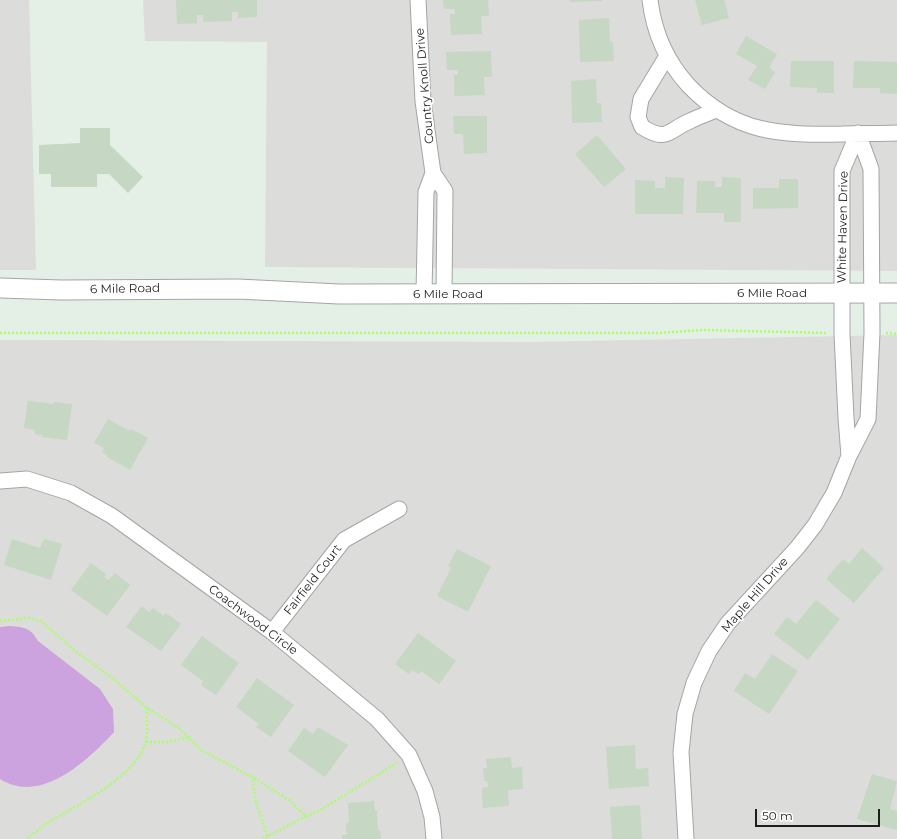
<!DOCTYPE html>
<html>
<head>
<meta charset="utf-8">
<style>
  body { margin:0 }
  #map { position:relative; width:897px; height:839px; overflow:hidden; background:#e4f0e6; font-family:Montserrat,sans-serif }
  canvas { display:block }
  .scale { position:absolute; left:755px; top:809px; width:125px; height:18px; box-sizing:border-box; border:2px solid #1e1e1e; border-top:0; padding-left:5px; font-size:12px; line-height:14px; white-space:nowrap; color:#1e1e1e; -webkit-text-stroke:3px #fff; paint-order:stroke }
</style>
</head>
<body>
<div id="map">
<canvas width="897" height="839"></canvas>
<div class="scale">50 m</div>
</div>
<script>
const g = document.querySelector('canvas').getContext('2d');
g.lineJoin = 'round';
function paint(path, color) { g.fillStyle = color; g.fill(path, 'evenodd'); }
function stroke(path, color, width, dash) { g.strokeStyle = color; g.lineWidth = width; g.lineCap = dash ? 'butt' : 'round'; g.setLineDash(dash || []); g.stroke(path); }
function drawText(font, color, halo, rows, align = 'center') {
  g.font = font + ' Montserrat,sans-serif'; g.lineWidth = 3.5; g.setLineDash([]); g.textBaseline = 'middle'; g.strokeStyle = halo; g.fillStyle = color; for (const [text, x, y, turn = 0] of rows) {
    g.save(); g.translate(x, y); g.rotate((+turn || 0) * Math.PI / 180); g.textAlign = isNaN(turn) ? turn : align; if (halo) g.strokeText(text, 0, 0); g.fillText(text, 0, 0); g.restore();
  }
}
paint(new Path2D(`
  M0,0H29L36,270H0Z
  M143,0H897V271L265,267L267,42L145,41Z
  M897,335V839H0V340L530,342Z`), '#dcdcdb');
paint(new Path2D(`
  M10,626C24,627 31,628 38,641L100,689L113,709L114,732C87,761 41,805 0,779V627Z`), '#cca3df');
paint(new Path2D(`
  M176,0H257V17L238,18V12H232V21L203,22V15H197V23L177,24Z
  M443,0H488L489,16H481L482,34L451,35L450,14H455V9H444Z
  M570,0H602V1L570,2Z
  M695,0H724L729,18L702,25Z
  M609,18L610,42H613L614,61L580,62L579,20Z
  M746,36L777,54L769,68L775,72L765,89L748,80L757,66L736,54Z
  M491,51L492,77H484L485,95L454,96V75H458V70H447L446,52Z
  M791,61H834V93H817V88L790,87Z
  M854,61L897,62V94L880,93V88H853Z
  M596,79L597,103H601L602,122L572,123L571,81Z
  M453,116H487V153L464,154L463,134H454Z
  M80,128H110V145L143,177L128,193L109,174H97V187H51V174H39V145L80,143Z
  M597,135L626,169L604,187L575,154Z
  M665,177L684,178L683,214H635V180L655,181V188H665Z
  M722,177L741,178V222H724V213H696L697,181H715V187H722Z
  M779,179H798V208L753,209V188H779Z
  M28,401L54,404V402L72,404L67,440L41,437L42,435L35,434V430L24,428Z
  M108,419L130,431L131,429L148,438L130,470L107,457L108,456L102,452L104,448L94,443Z
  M12,539L40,548L44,539L62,544L51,580L4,565Z
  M862,548L884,568L854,603L826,579L843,559L849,564Z
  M457,549L491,566L468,612L437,596L451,568L448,566Z
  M91,563L106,574L104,577L109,580L115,573L130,585L107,616L71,590Z
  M816,600L840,619L808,660L774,634L787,617L796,624Z
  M142,606L149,612L153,608L164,616L166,613L181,624L161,651L126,627Z
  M418,633L456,661L439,684L421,671L419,674L412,670L409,674L395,664Z
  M202,636L239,663L216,695L201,685L203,681L181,665Z
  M772,654L798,671L769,714L734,691L745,673L755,679Z
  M257,678L294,705L271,737L256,727L259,724L236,707Z
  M318,727L348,745L325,777L288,751L304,728L313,734Z
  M635,745L636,769L648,768L649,786L609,789L606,747Z
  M511,757L512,768L522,767L523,789L508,790L509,806L483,808L482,788L488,787L487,781H484L483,768H487L486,759Z
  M872,774L897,781L890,809L897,811V830L857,819Z
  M374,801L375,811L377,810L378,831L380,830L381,839H342V835H347L346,823L349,822L348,803Z
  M640,805L642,839H612L610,807Z`), '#c6d7c4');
const minor = new Path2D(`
  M418,0L423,101L433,173
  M650,0C654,33 666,61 689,86C735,134 781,135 842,134C861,133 879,134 897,133
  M667,56L641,99L638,117L642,127C668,143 668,130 690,121C698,117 707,114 716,110
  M424,294L426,192L433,173L445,191L444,294
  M849,456L846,418L842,334V171L858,133
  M0,481L27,479L71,493L112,516L272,632L377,719L409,755L425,791L432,817L434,839
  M272,632L344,540L399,509
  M686,839L681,752L685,714L694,683L709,651L728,623L797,548L815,525L834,493L849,456L868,419L872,333L871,169L858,133`);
const tertiary = new Path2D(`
  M0,288L61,290L238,289L339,294L897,293`);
stroke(minor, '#a5a5a5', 17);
stroke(tertiary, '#a5a5a5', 21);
stroke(new Path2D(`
  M0,333H658L703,330L827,333
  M886,333L897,334
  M0,621L29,618L41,621L74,650L116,681L147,708L179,728L201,750L256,779L289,800L306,816L263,839
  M146,742H166L190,737
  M252,776L256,803L268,837
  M306,816L317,812L397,763
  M27,839C34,833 41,827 49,822C78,805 137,776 146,741C148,732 146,718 147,708`), '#a8ff66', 2.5, [2, 2]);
stroke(minor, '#fff', 15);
stroke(tertiary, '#fff', 19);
drawText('12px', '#1e1e1e', '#fff', [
  ["Country Knoll Drive",425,86,-95],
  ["White Haven Drive",843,227,-89],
  ["6 Mile Road",125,289,-1],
  ["6 Mile Road",772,293],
  ["6 Mile Road",448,294],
  ["Fairfield Court",313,580,-52],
  ["Maple Hill Drive",755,595,-49],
  ["Coachwood Circle",253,620,37]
]);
</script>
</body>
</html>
